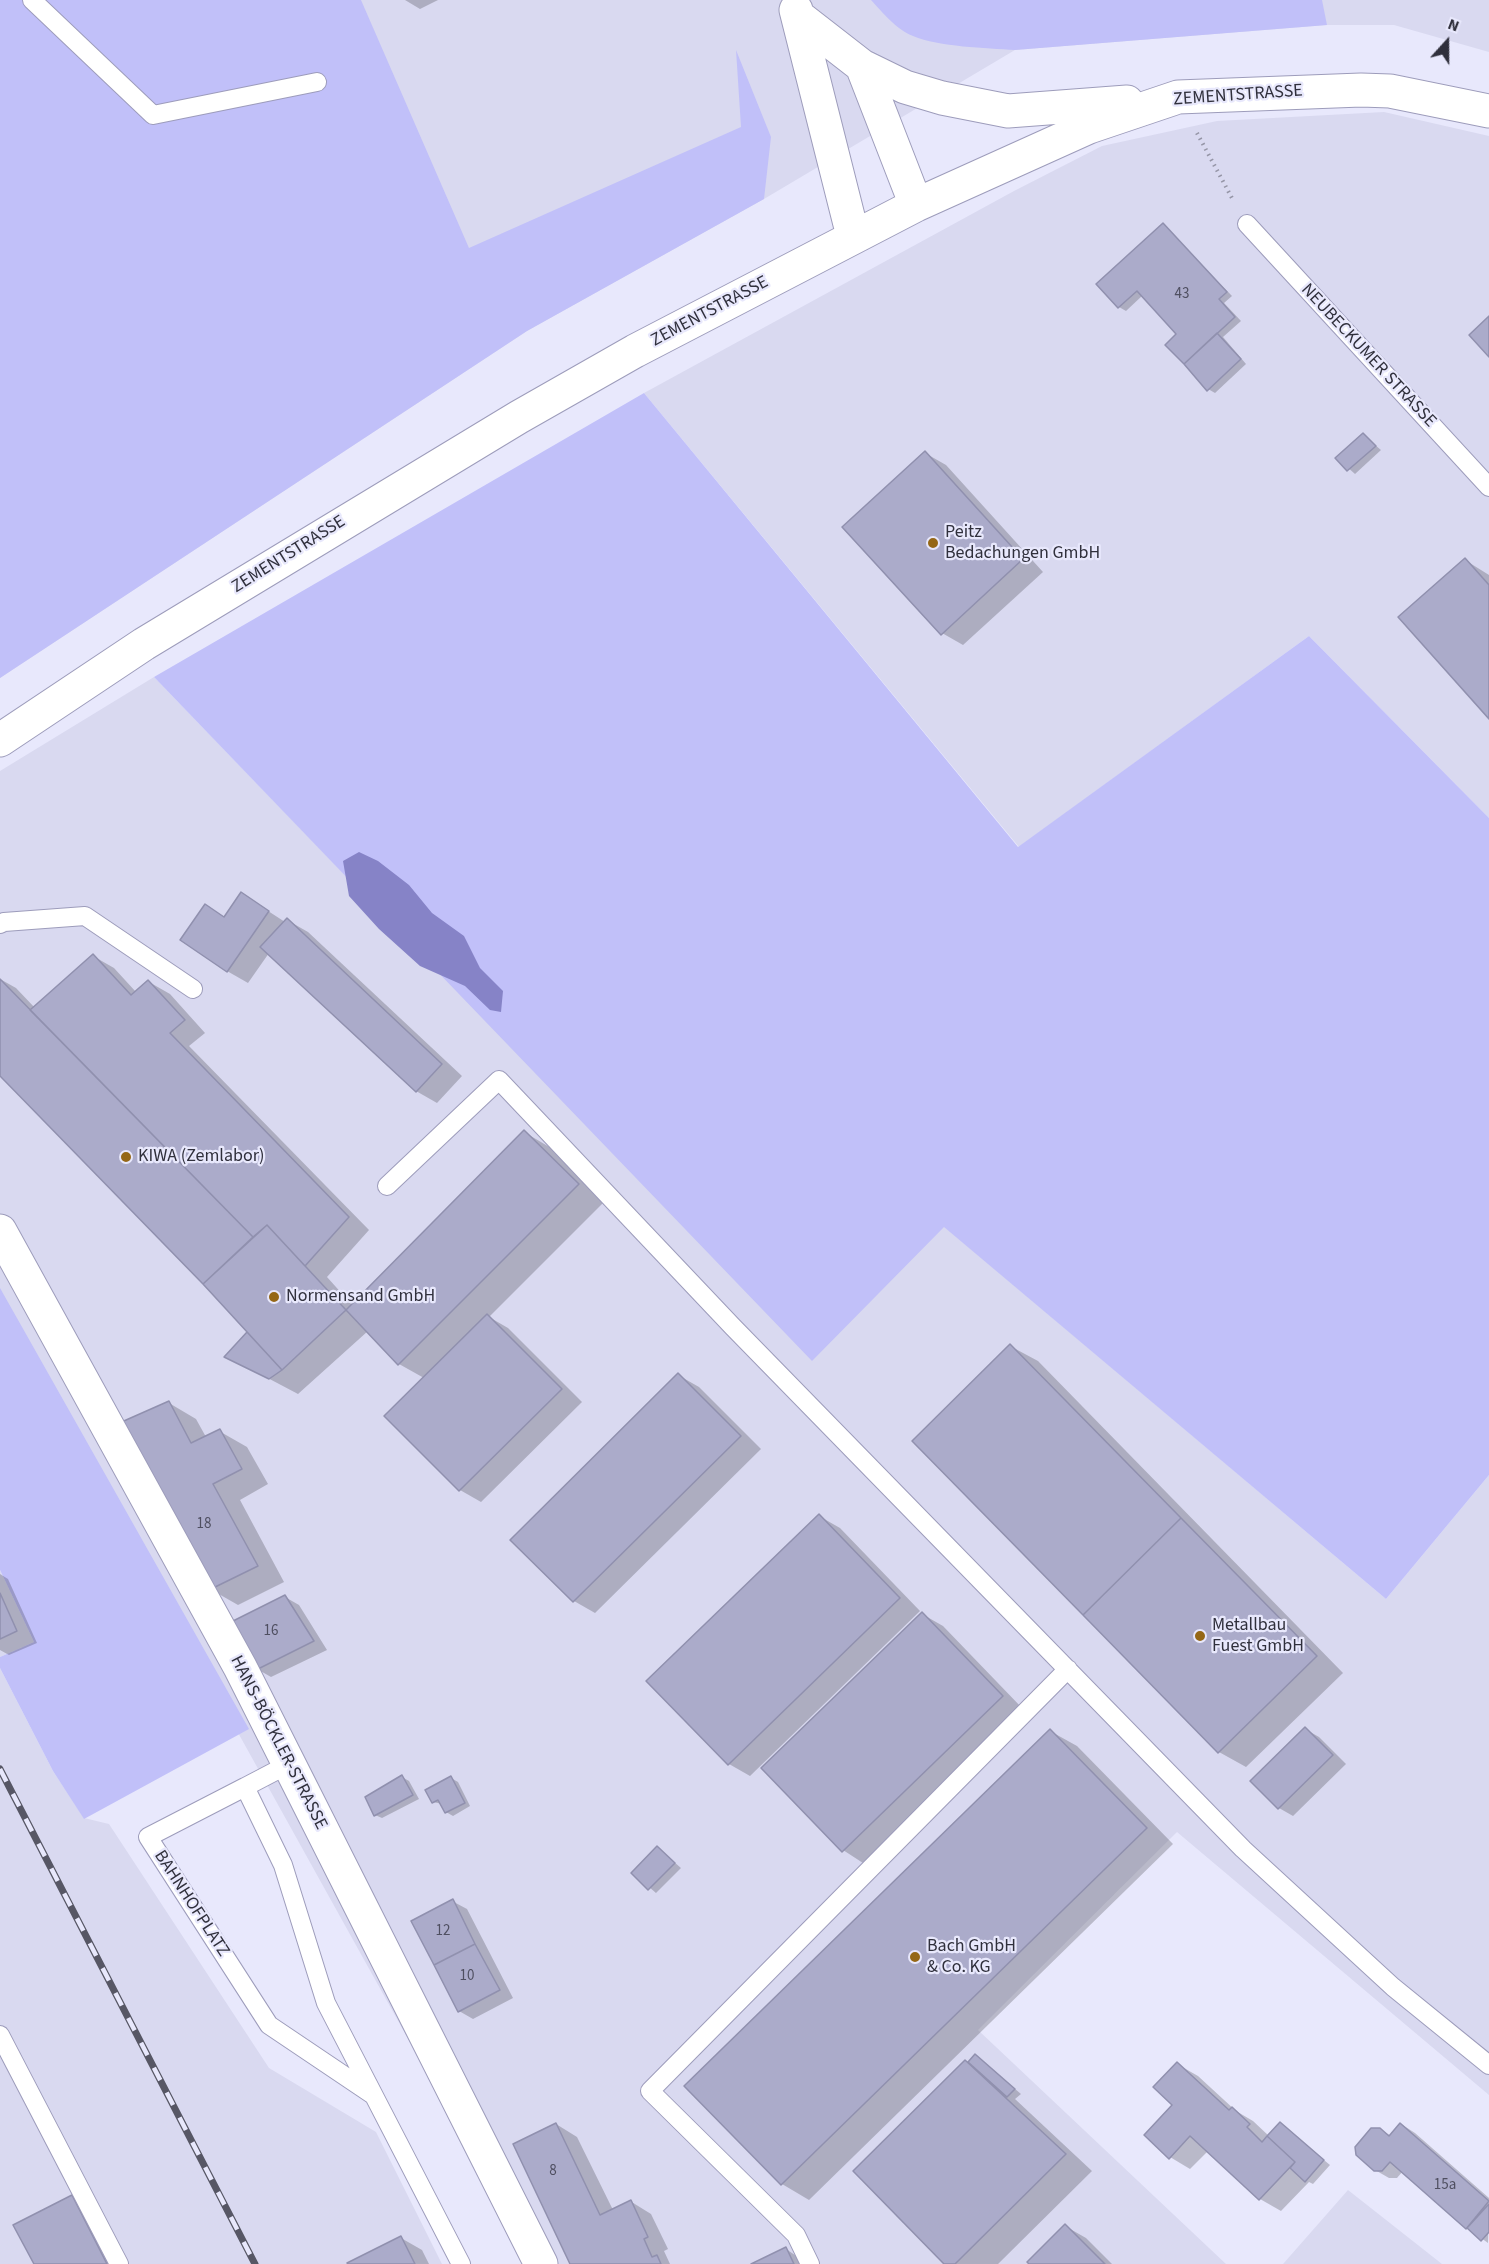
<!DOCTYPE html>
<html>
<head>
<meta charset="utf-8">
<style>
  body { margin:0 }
  #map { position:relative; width:1489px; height:2264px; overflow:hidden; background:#e8e8fc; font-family:"Source Sans 3",sans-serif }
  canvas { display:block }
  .north { position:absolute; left:1417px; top:12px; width:60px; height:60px; -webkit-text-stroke:4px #e8e8fc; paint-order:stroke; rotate:21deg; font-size:16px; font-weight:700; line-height:24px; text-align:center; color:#30303c }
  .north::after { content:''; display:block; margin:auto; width:21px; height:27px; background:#30303c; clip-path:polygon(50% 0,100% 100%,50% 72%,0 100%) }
</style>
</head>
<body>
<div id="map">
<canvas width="1489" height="2264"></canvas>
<div class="north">N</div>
</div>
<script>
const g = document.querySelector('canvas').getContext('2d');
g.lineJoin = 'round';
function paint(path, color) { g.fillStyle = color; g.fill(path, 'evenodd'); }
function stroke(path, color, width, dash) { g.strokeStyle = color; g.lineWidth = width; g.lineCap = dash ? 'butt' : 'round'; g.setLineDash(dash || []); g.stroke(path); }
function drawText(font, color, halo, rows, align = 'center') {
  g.font = font + ' "Source Sans 3",sans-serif'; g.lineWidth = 4.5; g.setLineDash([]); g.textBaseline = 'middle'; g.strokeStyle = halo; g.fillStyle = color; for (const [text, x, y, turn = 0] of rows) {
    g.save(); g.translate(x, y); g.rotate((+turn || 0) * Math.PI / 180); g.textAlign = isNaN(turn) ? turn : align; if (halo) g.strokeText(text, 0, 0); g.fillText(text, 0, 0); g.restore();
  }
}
paint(new Path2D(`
  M0,0H1489V52L1394,25H1327L1015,50L764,199L527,331L0,678Z
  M1384,112L1489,136V818L1309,636L1019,847L644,393L1014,191L1102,146L1217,121Z
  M154,677L408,940L944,1226L1386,1599L1489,1475V2095L1177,1832L978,2030L1226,2264H533L0,1304V771Z
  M0,1570L34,1642L0,1657Z
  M0,1668L53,1771L84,1818L109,1824L269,2068L376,2132L442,2264H0Z
  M1348,2190L1442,2264H1283Z`), '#d9d9f0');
paint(new Path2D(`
  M0,0H361L469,248L741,127L736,50L771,137L764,199L527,331L0,678Z
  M871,0H1322L1327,25L1015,50C986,48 939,47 913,36C897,30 882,12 871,0Z
  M644,393L1018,847L1309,636L1489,818V1475L1386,1599L944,1227L812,1361L154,677Z
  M0,1288L249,1729L84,1819L53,1771L0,1668V1657L34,1642L0,1570Z`), '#c1c0f9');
paint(new Path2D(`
  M359,852L378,861L409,885L432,913L464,936L480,968L503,991L501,1012L490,1010L465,986L420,966L379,929L349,896L343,861Z`), '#8683c7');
paint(new Path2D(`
  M405,0H438L420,9Z
  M1163,225L1232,296L1224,303L1241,321L1223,337L1246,364L1215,393L1208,389L1178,334L1143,295L1126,311L1119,307Z
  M1363,435L1381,450L1355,474L1337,458Z
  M925,453L946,465L1043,572L963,645L942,633Z
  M1465,560L1489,575V717Z
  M242,894L285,922L287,920L308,932L462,1076L437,1103L416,1091L269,953L248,983L227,971L206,906L225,918Z
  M93,956L114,968L136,992L149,982L170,994L205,1033L189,1046L369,1230L327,1277L353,1306L524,1132L551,1148L605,1201L489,1317L508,1328L582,1402L481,1502L460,1490L386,1416L424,1378L399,1364L368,1331L298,1394L226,1356L249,1332L0,1074V979L16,988L35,1008Z
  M1010,1346L1038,1361L1343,1673L1246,1767L1219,1752Z
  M678,1375L699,1387L761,1449L595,1613L574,1601L513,1540Z
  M169,1403L196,1419L206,1437L219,1431L247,1447L268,1484L240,1500L284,1582L238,1605L210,1589Z
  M819,1516L840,1528L920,1611L750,1776L729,1764Z
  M0,1574L8,1579L37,1643L9,1655L0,1650Z
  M285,1597L299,1605L327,1650L271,1677L257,1669Z
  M922,1614L943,1626L1023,1709L863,1863L843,1850Z
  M1305,1729L1319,1737L1346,1764L1293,1816L1279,1808Z
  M1050,1731L1077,1746L1173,1844L809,2200L782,2184Z
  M402,1777L409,1781L419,1799L382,1818L375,1815Z
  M451,1778L458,1782L470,1806L453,1816L446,1812L442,1804L433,1802Z
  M658,1848L681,1868L656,1893L633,1873Z
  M452,1901L467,1909L513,1998L473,2019L459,2011Z
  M976,2056L1021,2094L1015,2099L1092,2171L998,2264H946L966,2062L976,2068Z
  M1177,2064L1198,2076L1236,2111L1253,2121L1269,2136L1280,2124L1330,2165L1313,2184L1309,2182L1281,2211L1260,2199L1208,2151L1190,2169L1170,2157Z
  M556,2124L577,2137L613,2210L630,2201L651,2214L668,2249L664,2251L670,2264H572Z
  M1401,2124L1415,2133L1489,2198L1488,2243L1467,2228L1403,2171L1397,2178H1389L1375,2170L1380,2129L1391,2136Z
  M72,2197L93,2209L121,2264H35Z
  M1065,2226L1086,2238L1112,2264H1031Z
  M401,2238L422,2250L429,2264H349Z
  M786,2249L808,2264H754Z`), '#0003');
const building = new Path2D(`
  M1163,223L1227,292L1219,299L1235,317L1184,364L1165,345L1176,334L1137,291L1118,308L1096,284Z
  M1489,316V357L1469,335Z
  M1217,333L1241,359L1207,391L1184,364Z
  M1363,433L1376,446L1347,471L1335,458Z
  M925,451L1023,559L941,635L842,527Z
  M1465,558L1489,585V719L1398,617Z
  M241,892L269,911L227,972L180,940L205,904L224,917Z
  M287,918L442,1064L416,1092L260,947Z
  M93,954L131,995L148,980L185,1020L170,1033L349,1217L305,1266L267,1225L253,1237L30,1010Z
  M0,979L253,1237L203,1284L0,1076Z
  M524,1130L579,1184L398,1365L346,1310Z
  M267,1225L346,1310L282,1370L203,1284Z
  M487,1314L562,1389L459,1491L384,1416Z
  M247,1332L282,1370L269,1379L224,1357Z
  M1010,1344L1181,1518L1083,1615L912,1441Z
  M678,1373L741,1436L573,1602L510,1540Z
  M169,1401L191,1443L220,1429L242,1469L213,1484L258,1566L209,1590L117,1424Z
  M819,1514L900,1598L728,1765L646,1681Z
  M1181,1518L1317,1656L1218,1753L1083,1615Z
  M0,1593L17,1631L0,1639Z
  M285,1595L314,1641L256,1670L229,1623Z
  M922,1612L1003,1696L842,1852L761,1768Z
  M1305,1727L1333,1755L1278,1809L1250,1781Z
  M1050,1729L1147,1828L781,2185L684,2086Z
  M402,1775L413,1795L374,1816L365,1797Z
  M451,1776L465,1803L445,1813L438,1800L432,1803L425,1790Z
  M657,1846L675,1863L648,1890L631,1873Z
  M453,1899L475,1944L434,1965L411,1921Z
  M475,1944L500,1990L458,2012L434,1965Z
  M975,2054L1015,2089L1007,2097L968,2062Z
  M965,2060L1066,2154L955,2264H944L853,2171Z
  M1177,2062L1229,2110L1232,2107L1250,2124L1247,2127L1262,2142L1267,2136L1295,2162L1259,2200L1190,2136L1169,2159L1144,2135L1172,2105L1153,2087Z
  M1280,2122L1324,2160L1305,2182L1290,2168L1295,2162L1267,2136Z
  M556,2123L600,2215L631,2200L648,2237L644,2239L652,2257L657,2255L661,2264H570L513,2144Z
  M1400,2123L1489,2201L1466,2229L1390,2162L1382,2171H1374L1356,2155L1355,2147L1371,2128H1380L1389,2136Z
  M72,2195L107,2264H34L13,2225Z
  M1489,2204V2232L1481,2241L1467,2228Z
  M1065,2224L1105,2264H1029L1027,2262Z
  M401,2236L415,2264H348L347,2263Z
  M786,2247L794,2264H751Z`);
paint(building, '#ababca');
stroke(building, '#9090ae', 1.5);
const lane = new Path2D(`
  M32,0L153,115L317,82
  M1247,224L1489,487
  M0,924L4,922L85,916L193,989
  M387,1186L499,1080L733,1327L1243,1849L1393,1987L1489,2065
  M245,1787L289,1764
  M0,2035L119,2264
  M373,2095L269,2025L148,1837L245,1787L283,1865L326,2003L461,2264
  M810,2264L796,2235L650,2091L1068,1669`);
const street = new Path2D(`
  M0,1231L240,1667L541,2264`);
const secondary = new Path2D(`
  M796,10L853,236
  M799,17L862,66L905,87L942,98L1008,111L1127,102
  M862,66L916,205
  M0,740L144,644L519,417L635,351L916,205L1089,127L1178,97L1361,90L1390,91L1489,111`);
stroke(lane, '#9d9cbb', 20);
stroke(street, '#9d9cbb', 35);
stroke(secondary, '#9d9cbb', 35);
stroke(new Path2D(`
  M1197,133L1233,200`), '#9595a6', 4, [1.5, 4.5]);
stroke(lane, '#fff', 18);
stroke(street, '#fff', 33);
stroke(secondary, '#fff', 33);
const rail = new Path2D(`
  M0,1769L255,2264`);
stroke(rail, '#575765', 7);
stroke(rail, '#e8e8fc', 4.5, [14]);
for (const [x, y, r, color] of [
  [933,543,6,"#956716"],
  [126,1157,6,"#956716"],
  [274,1297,6,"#956716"],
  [1200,1636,6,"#956716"],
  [915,1957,6,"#956716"]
]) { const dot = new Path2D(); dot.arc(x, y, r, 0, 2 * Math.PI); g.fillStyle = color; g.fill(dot); stroke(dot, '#e8e8fc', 2); }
drawText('15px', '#4f4f60', null, [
  ["43",1182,295],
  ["18",204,1525],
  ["16",271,1632],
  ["12",443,1932],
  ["10",467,1977],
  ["8",553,2172],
  ["15a",1445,2186]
]);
drawText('18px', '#30303c', '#e8e8fc', [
  ["ZEMENTSTRASSE",1238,96,-4],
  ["ZEMENTSTRASSE",710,312,-28],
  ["NEUBECKUMER STRASSE",1368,356,47],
  ["ZEMENTSTRASSE",289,555,-32],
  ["HANS-BÖCKLER-STRASSE",278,1743,63],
  ["BAHNHOFPLATZ",191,1904,57]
]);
drawText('18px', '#30303c', '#e8e8fc', [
  ["Peitz",945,533],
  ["Bedachungen GmbH",945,554],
  ["KIWA (Zemlabor)",138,1157],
  ["Normensand GmbH",286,1297],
  ["Metallbau",1212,1626],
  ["Fuest GmbH",1212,1647],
  ["Bach GmbH",927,1947],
  ["& Co. KG",927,1968]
], 'left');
</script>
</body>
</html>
